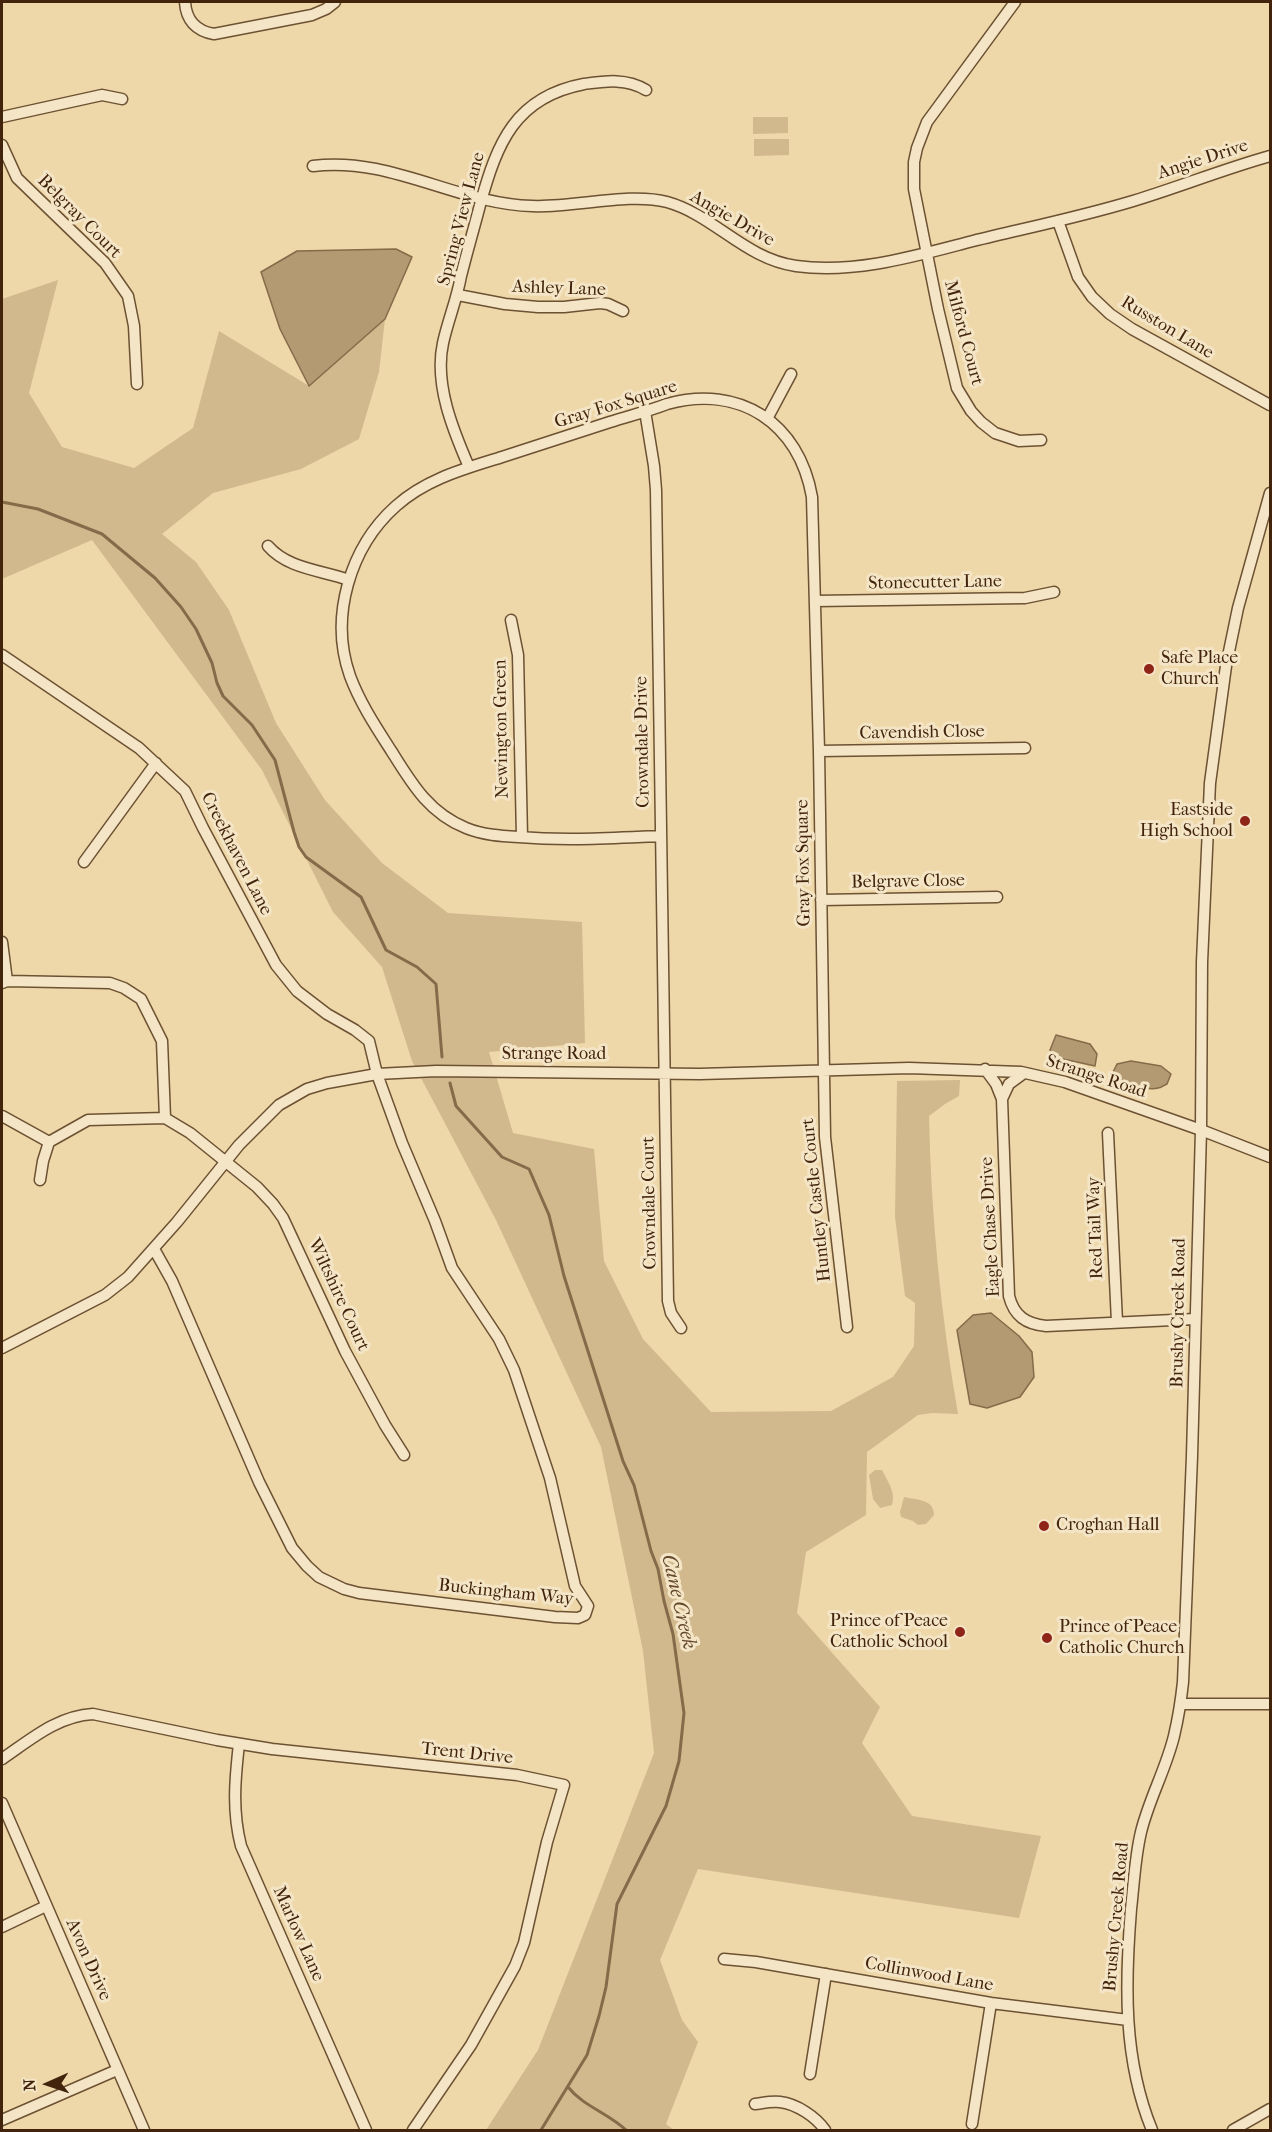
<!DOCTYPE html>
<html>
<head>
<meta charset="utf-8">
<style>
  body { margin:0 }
  #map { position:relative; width:1272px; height:2132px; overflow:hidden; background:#eed7a8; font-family:"IM FELL French Canon",serif }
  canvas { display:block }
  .frame { position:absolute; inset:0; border:3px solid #41240b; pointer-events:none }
  .north { position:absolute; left:18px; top:2054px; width:60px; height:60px; -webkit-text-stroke:4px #f4e5c6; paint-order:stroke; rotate:267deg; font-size:16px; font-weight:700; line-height:24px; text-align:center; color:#41240b }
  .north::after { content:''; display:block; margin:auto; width:21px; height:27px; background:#41240b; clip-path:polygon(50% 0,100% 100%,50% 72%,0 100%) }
</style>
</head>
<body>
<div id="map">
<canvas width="1272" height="2132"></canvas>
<div class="frame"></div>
<div class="north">N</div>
</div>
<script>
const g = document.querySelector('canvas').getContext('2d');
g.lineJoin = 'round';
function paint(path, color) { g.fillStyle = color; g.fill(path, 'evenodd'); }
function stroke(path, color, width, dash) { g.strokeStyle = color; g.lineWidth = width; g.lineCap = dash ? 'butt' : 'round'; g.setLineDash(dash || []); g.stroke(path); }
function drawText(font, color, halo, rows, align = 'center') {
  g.font = font + ' "IM FELL French Canon",serif'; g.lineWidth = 6; g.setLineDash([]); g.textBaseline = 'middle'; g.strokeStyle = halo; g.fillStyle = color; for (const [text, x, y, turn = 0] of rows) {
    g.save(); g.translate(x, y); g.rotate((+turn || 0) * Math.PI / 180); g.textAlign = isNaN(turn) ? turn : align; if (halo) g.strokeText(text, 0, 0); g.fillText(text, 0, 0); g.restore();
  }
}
paint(new Path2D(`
  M753,117H788V133L753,134Z
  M754,139H789V155L754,156Z
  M58,280L29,393L62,447L134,468L193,428L219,331L309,386L385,319L379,372L359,439L301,469L213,493L162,534L196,562L229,610L276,723L325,800L382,863L448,913L582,922L585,1043L489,1052L513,1133L594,1149L604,1261L643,1339L711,1412L831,1411L893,1377L914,1346L915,1303L905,1296L895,1217L897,1081L960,1080L959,1096L945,1104L929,1116C931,1217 941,1315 958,1414L932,1413L918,1415L867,1452L866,1515L806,1552L797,1613L880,1707L862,1743L912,1816L1041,1836L1019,1918L698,1869L660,1960L682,2020L698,2042L666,2124L674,2130H486L538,2050L654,1753L643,1651L601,1447L496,1220L412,1061L382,967L333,912L262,770L92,540L2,579V299Z
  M875,1470H882C888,1482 896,1492 892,1505L880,1508L873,1499L869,1475Z
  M904,1497C917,1500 934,1499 934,1515L926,1524L918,1525L913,1521L901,1517L900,1512Z`), '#d1b98d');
const water = new Path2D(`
  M396,249L412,257L385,319L309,386L280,329L261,272L297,251Z
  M1056,1035L1090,1044L1097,1054L1095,1066L1054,1057L1050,1050Z
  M1131,1061L1161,1066L1171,1074L1167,1084C1164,1085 1161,1088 1158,1088C1148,1091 1118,1082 1113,1072L1117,1064Z
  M991,1313L1019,1336L1032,1352L1034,1377L1020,1397L987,1408L970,1404L957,1330L973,1315Z`);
paint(water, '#b39a73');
stroke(water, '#856b49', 1.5);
stroke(new Path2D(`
  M2,502L38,509L102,534L155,578L181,607L196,629L212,663L217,683L223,696L252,725L275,760L294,832L299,847L306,857L361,897L386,950L417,967L436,984L442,1057
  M450,1083L456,1106L502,1157L529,1169L549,1215L564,1276L623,1461L634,1485L651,1551L658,1569L664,1601L673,1634L684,1713L679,1761L666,1806L617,1904L606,1987L599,2016L587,2055L541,2130
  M568,2087C583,2106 608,2113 626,2130`), '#856b49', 3);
const minor = new Path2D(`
  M185,2C186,20 196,31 214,34L312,15L326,9L335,2
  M1015,2L927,122L917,148L914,162V189L938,309L957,388L971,411L981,422L995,433L1019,441L1041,440
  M2,117L102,95L122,99
  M2,145L17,178L105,263L128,296L134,326L137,384
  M313,166C390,156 457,204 532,206C573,208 629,192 667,202C714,215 745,259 796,266C856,274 915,256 973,241C1026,228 1080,217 1133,201C1179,187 1224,169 1270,156
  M1058,221L1078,277L1092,297L1110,314L1132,329L1270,405
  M458,295L505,304L538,307H564L600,303L608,304L623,311
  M645,411L654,466L656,490L668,1301L671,1313L681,1328
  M767,419L791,374
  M469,467C453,430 434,384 443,343C448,320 457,299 461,276C467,252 474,228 480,205C497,143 515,97 584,84C606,81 627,78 646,90
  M268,546C288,569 321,570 349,580
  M815,601L1025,598L1054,592
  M511,620L518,655L522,837
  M2,655L139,748L185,791L203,828L276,965L297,991L327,1014L355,1030L369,1041L377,1074L402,1143L435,1221L452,1268L499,1339L514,1370L550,1478L575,1586L588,1606L585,1615L578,1618L555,1617L359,1593L344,1589L319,1577L307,1566L292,1548L259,1482L172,1281L154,1249
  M819,751L1025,748
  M660,836C613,838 566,841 519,837C501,836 483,835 466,828C429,813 412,784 392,752C376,727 360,703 350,676C329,617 350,547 396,506C426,479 464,469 502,457C538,445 574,434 610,422C629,416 649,411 667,404C740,384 799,423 812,497L819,751L825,1137L847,1327
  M84,862L156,763
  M821,900L997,897
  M2,942L7,981
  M2,983L7,981L110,983L124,988L141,999L162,1041L165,1118
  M985,1069L996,1084L1002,1099L1009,1296C1014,1316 1026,1324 1046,1326L1195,1319
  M1002,1099L1009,1084L1024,1073
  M2,1116L49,1142
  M1108,1133L1117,1322
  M40,1180L43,1161L49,1142L88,1120L165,1118L190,1133L257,1187L273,1204L283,1218L345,1351L385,1425L404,1455
  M2,1348L105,1295L128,1277L177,1222L239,1145L279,1105L307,1089L327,1083L377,1074L436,1071L700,1074L909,1068L1021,1072L1065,1082L1201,1130L1270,1157
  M1181,1704H1270
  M239,1744C235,1779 232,1811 241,1846L366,2130
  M2,1759C30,1740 57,1716 93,1714L217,1740L272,1749L517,1775L564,1785L547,1842L524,1943L515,1966L471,2045L413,2130
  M2,1803L144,2130
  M2,1927L46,1906
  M724,1959L756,1962L991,2003L1128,2020
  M810,2074L826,1974
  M755,2104C763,2103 772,2101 780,2102C797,2104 816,2117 825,2130
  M2,2120L117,2070
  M972,2124L991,2003
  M1152,2130C1123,2059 1125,1984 1131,1909C1134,1883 1135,1857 1141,1832C1149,1799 1166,1769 1174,1736C1178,1719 1181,1701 1183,1682L1192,1456L1201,1130L1202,962L1210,783L1226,666L1238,608L1270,493
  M1233,2130L1270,2109`);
stroke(minor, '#6c5132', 13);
stroke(minor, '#f4e5c6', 10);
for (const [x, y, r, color] of [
  [1149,669,6,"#8f2418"],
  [1245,821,6,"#8f2418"],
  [1044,1526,6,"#8f2418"],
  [960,1632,6,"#8f2418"],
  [1047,1638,6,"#8f2418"]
]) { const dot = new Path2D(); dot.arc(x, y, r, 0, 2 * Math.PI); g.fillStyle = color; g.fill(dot); stroke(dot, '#f4e5c6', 2); }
drawText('18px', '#41240b', '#f4e5c6', [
  ["Angie Drive",1203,160,-18],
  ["Belgray Court",79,217,45],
  ["Spring View Lane",462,219,-75],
  ["Angie Drive",732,219,30],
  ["Ashley Lane",559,289,2],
  ["Russton Lane",1167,328,31],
  ["Milford Court",963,333,75],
  ["Gray Fox Square",616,405,-17],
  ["Stonecutter Lane",935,583,-1],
  ["Newington Green",502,729,-91],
  ["Cavendish Close",922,733,-1],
  ["Crowndale Drive",643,742,-91],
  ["Creekhaven Lane",236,854,63],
  ["Gray Fox Square",804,863,-91],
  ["Belgrave Close",908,882,-1],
  ["Strange Road",554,1055],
  ["Strange Road",1096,1077,18],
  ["Huntley Castle Court",817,1200,-96],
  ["Crowndale Court",650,1203,-91],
  ["Eagle Chase Drive",991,1227,-93],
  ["Red Tail Way",1096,1228,-92],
  ["Wiltshire Court",338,1295,65],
  ["Brushy Creek Road",1179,1313,-89],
  ["Buckingham Way",506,1593,6],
  ["Trent Drive",467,1754,6],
  ["Brushy Creek Road",1117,1917,-85],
  ["Marlow Lane",298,1934,66],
  ["Avon Drive",88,1960,66],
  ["Collinwood Lane",929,1975,10]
]);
drawText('18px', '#41240b', '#f4e5c6', [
  ["Safe Place",1161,659],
  ["Church",1161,680],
  ["Eastside",1233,811,"right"],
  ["High School",1233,832,"right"],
  ["Croghan Hall",1056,1526],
  ["Prince of Peace",948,1622,"right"],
  ["Catholic School",948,1643,"right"],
  ["Prince of Peace",1059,1628],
  ["Catholic Church",1059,1649]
], 'left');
drawText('italic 20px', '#63472a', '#f4e5c6', [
  ["Cane Creek",678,1602,77]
]);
</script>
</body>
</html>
